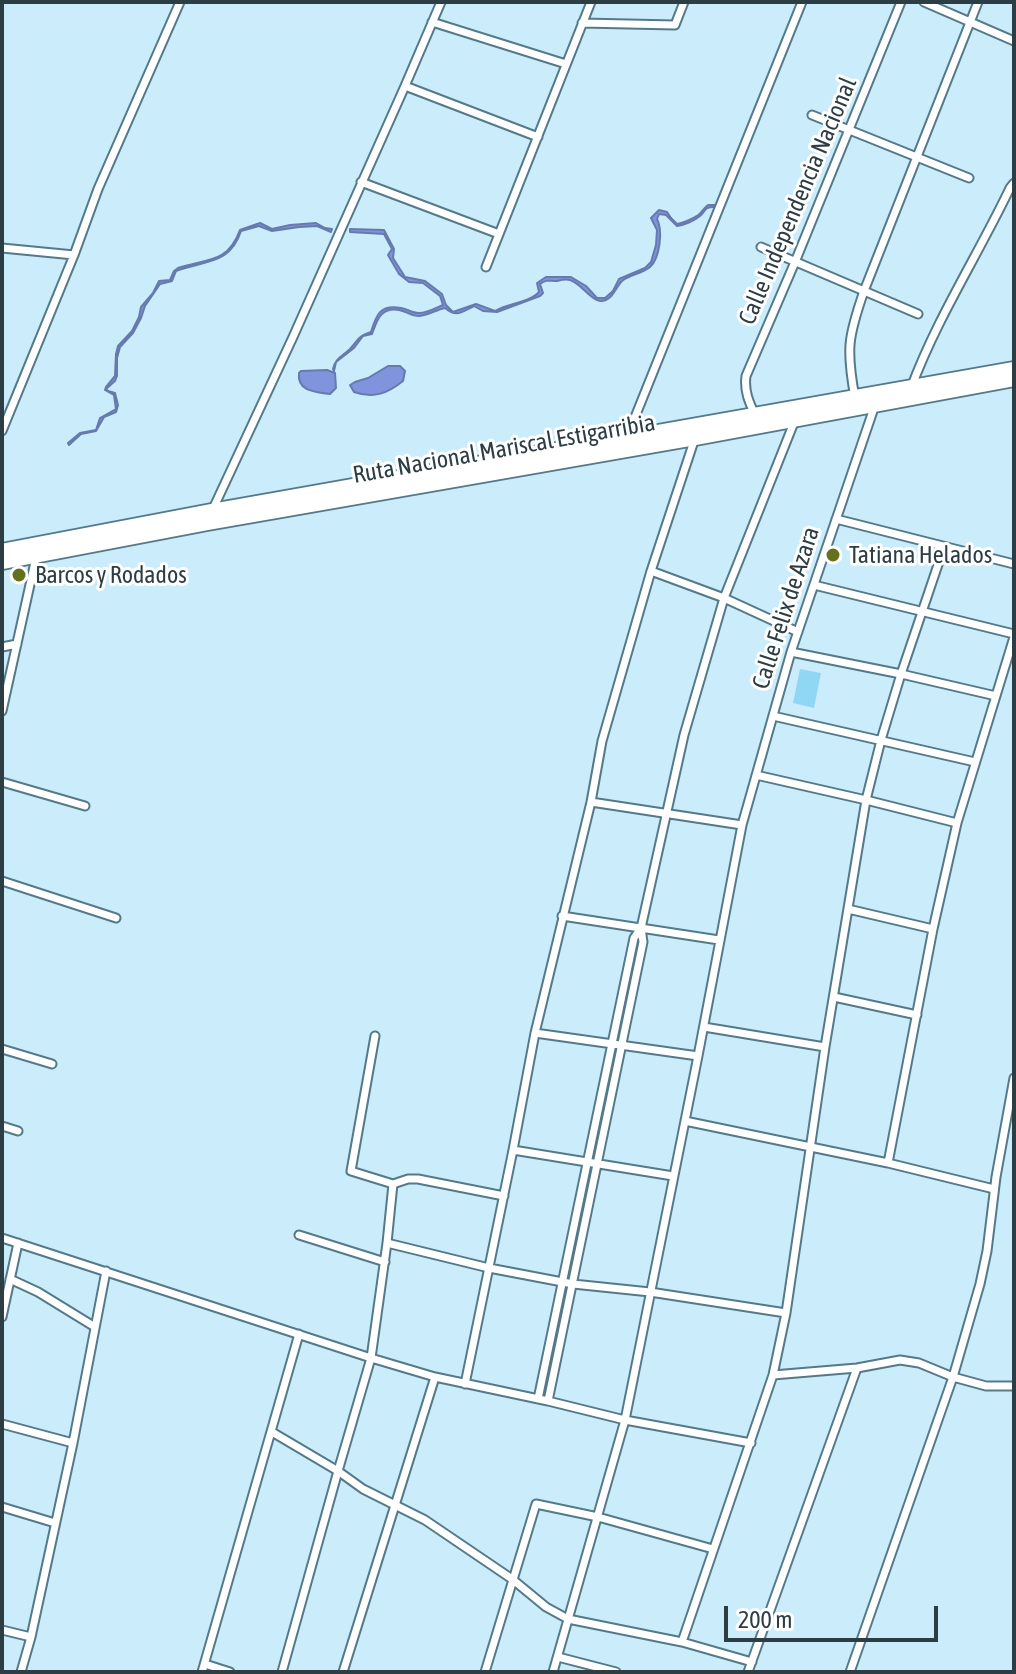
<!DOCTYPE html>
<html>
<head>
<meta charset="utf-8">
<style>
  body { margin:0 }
  #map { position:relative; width:1016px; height:1674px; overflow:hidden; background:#cbecfa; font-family:"Asap Condensed",sans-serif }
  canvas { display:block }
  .frame { position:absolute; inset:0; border:4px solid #2c3d44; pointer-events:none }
  .scale { position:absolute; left:724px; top:1606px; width:214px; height:36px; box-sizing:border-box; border:4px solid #2c3d44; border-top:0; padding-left:10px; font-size:24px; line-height:28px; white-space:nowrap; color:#2c3d44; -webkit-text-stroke:6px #fff; paint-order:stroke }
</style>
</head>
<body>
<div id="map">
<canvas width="1016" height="1674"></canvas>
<div class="frame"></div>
<div class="scale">200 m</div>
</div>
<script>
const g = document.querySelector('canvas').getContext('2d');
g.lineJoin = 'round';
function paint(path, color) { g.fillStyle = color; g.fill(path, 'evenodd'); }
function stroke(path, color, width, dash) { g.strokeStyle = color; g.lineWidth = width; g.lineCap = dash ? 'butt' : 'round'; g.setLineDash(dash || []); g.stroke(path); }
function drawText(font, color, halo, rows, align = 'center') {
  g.font = font + ' "Asap Condensed",sans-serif'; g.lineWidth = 6; g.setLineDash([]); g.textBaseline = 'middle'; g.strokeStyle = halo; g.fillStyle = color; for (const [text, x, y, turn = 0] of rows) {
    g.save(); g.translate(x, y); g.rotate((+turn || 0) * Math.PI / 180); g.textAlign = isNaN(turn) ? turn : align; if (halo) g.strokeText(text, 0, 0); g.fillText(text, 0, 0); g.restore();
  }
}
paint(new Path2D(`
  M800,669L821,673L814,708L793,703Z`), '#90d7f6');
const water = new Path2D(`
  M708,205H715L714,207C704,207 706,211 700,216C694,221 684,225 677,226L666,215L659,214L657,219C663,230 660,258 650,267C642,274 630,274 622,281C615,288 612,302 600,301C590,300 581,283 570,280C566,279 561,280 557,281C549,281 547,279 540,284L543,293L540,296L497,312L483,311L474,306C461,312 457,318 445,308C436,310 428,315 419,316C411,316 406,311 399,310C380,307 377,321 372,334L363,336L354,348L336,362L334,371L333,369C336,357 342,357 350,349C359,339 357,337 371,332C376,316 379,304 401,308C407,309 412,313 419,313C427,313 436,308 443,305L440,296L423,283L409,282L399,274L388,255L392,249L384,234L350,232V229L384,230L394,249L393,258L405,277L425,281L442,294L446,305L453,312L476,304L495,311C508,303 529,303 539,292L537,283L546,277H571L586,286L597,298H605L613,291L619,279L645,268L651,262L656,245L657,230L651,218L659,210L667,212L671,218L677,224C684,223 691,219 697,216C702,213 703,208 708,205Z
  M260,223L272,229L290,225L316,223L325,228L332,229L331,232L317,226L299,227L272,231L259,226L241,231C230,265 205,260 176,271L172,281L160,284L145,306L141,318L133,333L120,347L117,358V376L115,381L106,389L108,391L115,393L118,405L116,412L104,417L96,431L81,434L69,445L68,443L80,433L96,430L100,418L116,409L114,395L105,390L106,387L115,376L116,354L118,346L132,331L139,317L141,307L153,293L159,281L170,280L174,271L178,268C208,258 227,264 240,230Z
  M388,366H400L405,371L403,381C388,393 374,399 354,392L350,385L355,382L368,378Z
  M327,370L335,373L336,388L330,394C316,392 297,392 299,373L301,371Z`);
paint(water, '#7f94dc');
stroke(water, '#667aae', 2);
const street = new Path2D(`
  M924,2L1014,41
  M432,22L566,64
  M582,23L675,25L684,2
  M405,86L538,137
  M812,115L969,178
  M361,182L499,234
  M761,247L918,314
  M2,248L74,255
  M486,267L591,2
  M911,388C937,318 978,255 1010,188L1014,183
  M855,398C846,349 848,337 864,291L978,2
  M755,415C749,402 744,391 746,376L795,262L901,2
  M2,431L74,255L98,189L180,2
  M627,437L802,2
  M212,511L293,337L405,86L441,2
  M836,519L1014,564
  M651,571L724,598L798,632
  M814,585L1014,634
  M2,647L17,644
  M791,652L901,674L996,696
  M2,711L37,553
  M773,716L975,762
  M756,775L866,800L957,823
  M2,782L85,806
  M591,802L742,825
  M2,881L116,918
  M848,909L933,929
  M562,916L719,940
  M641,928L684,735L724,598L795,420
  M834,997L917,1015
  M704,1027L825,1047
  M535,1033L698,1056
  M375,1036L351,1171L393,1184L408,1179H418L504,1196
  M2,1049L52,1064
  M685,1121L888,1163L994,1189
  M2,1126L18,1131
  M513,1150L673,1176
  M888,1163L933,929L957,823L1014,637
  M299,1235L385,1262
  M2,1238L371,1358L435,1377L548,1401L625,1420L751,1443
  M387,1243L489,1268L573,1284L650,1292L786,1313
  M10,1279L38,1292L95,1327
  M2,1317L18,1243
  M773,1375L857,1368L900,1360L919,1363L953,1377L986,1386H1014
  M465,1384L513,1150L535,1033L591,802L602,741L651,571L695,438
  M538,1399L634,938L641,928L643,942L548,1401
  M2,1424L73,1443
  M272,1432L338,1471L363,1489L425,1520L512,1579L546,1607L568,1619L682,1642L752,1662
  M2,1507L55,1523
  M2,1630L31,1637
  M682,1642L773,1375L786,1313L825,1047L866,800L881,740L901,674L944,547
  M558,1657L616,1672
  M205,1664L230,1672
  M21,1672L31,1637L73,1443L106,1271
  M202,1672L299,1334
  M282,1672L338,1471L371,1358L387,1243L393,1184
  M343,1672L435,1377
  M485,1672L536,1504L598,1517L713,1549
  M553,1672L625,1420L698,1056L742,825L791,652L875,405
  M748,1672L857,1368
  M850,1672L953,1377L980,1284L987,1251L996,1177L1014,1078`);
const highway = new Path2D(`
  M2,551L212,511L1014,369
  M2,562L207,523L695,438L1014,379`);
stroke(street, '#547a8a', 11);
stroke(highway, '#547a8a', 18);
stroke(street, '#fff', 7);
stroke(highway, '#fff', 14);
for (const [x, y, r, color] of [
  [833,555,8,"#64701b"],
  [19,575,8,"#64701b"]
]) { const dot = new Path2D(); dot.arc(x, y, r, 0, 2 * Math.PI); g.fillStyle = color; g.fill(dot); stroke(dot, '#fff', 3); }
drawText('24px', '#2c3d44', '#fff', [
  ["Calle Independencia Nacional",798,201,-67],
  ["Ruta Nacional Mariscal Estigarribia",504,449,-10],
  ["Calle Felix de Azara",786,608,-72]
]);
drawText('24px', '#2c3d44', '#fff', [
  ["Tatiana Helados",849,555],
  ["Barcos y Rodados",35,575]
], 'left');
</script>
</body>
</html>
